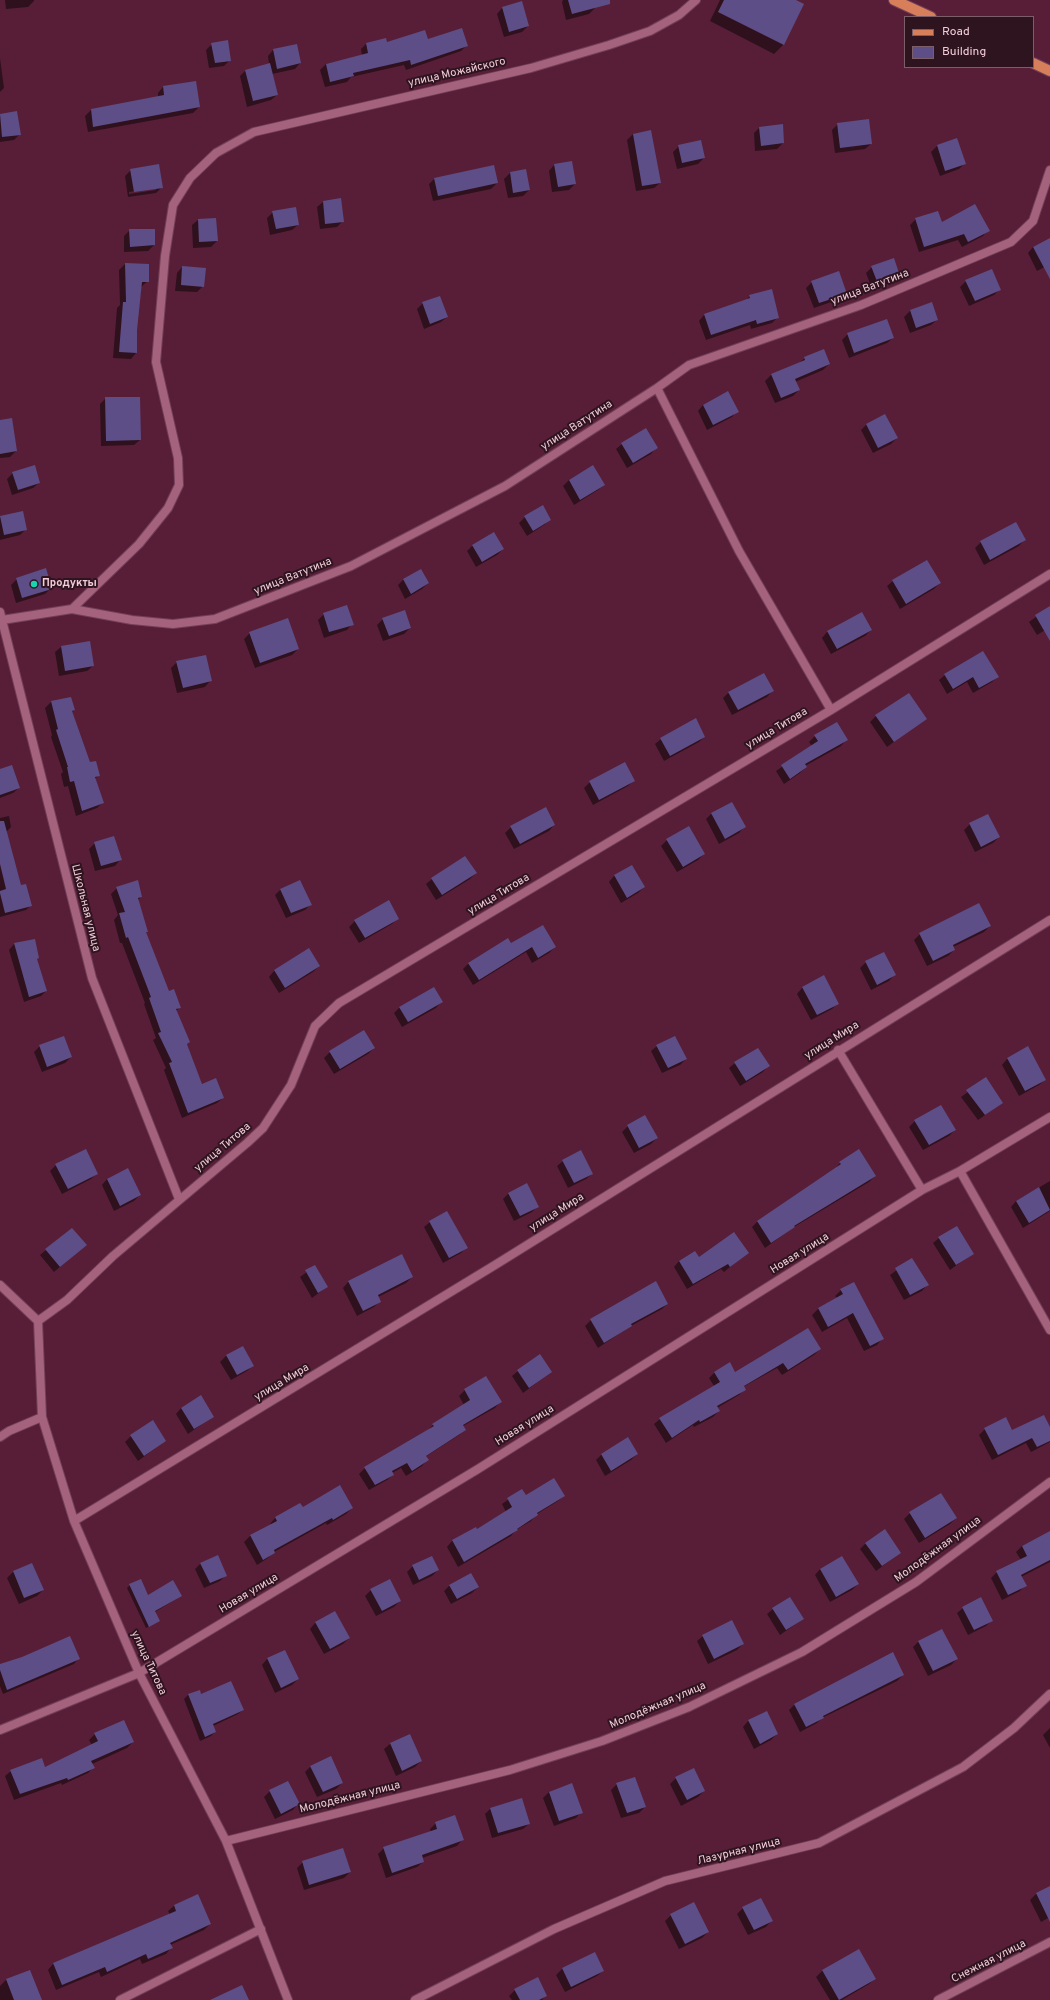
<!DOCTYPE html>
<html>
<head>
<meta charset="utf-8">
<style>
  body { margin:0 }
  #map { position:relative; width:1050px; height:2000px; overflow:hidden; background:#581e38; font-family:Overpass,sans-serif }
  canvas { display:block }
  .legend { position:absolute; left:904px; top:16px; width:130px; height:52px; box-sizing:border-box; background:#2e141f; border:1px solid #7c5e69; margin:0; padding:5px 7px; list-style:none; font-size:12px; color:#f2ccd9 }
  .legend li { display:flex; align-items:center; gap:8px; height:20px }
  .legend b { width:20px; border:1px solid #7c5e69 }
</style>
</head>
<body>
<div id="map">
<canvas width="1050" height="2000"></canvas>
<ul class="legend">
<li><b style="height:5px;background:#d77f5b"></b>Road</li>
<li><b style="height:11px;background:#5d4e87"></b>Building</li>
</ul>
</div>
<script>
const g = document.querySelector('canvas').getContext('2d');
g.lineJoin = 'round';
function paint(path, color) { g.fillStyle = color; g.fill(path, 'evenodd'); }
function stroke(path, color, width, dash) { g.strokeStyle = color; g.lineWidth = width; g.lineCap = dash ? 'butt' : 'round'; g.setLineDash(dash || []); g.stroke(path); }
function drawText(font, color, halo, rows, align = 'center') {
  g.font = font + ' Overpass,sans-serif'; g.lineWidth = 4; g.setLineDash([]); g.textBaseline = 'middle'; g.strokeStyle = halo; g.fillStyle = color; for (const [text, x, y, turn = 0] of rows) {
    g.save(); g.translate(x, y); g.rotate((+turn || 0) * Math.PI / 180); g.textAlign = isNaN(turn) ? turn : align; if (halo) g.strokeText(text, 0, 0); g.fillText(text, 0, 0); g.restore();
  }
}
paint(new Path2D(`
  M5,0H34V1L28,7L6,9Z
  M563,0H593L595,8L589,14L566,20L562,2Z
  M720,0H793L803,5L783,45L774,54L710,21Z
  M502,8L528,26L522,32L504,37L497,14Z
  M427,41L467,45L461,51L406,70L404,65L351,77L347,82L325,87L320,70L326,64L362,56L361,49L366,44Z
  M212,44L230,60L224,66L209,68L206,50Z
  M273,50L300,63L295,69L272,74L277,95L271,100L247,107L240,76L245,71L269,64L268,56Z
  M0,58L4,88L0,92Z
  M163,87L199,107L193,113L88,132L85,116L91,110L158,97V93Z
  M17,113L20,134L14,140L0,142V115Z
  M838,124L871,144L865,149L835,153L832,130Z
  M759,128L783,143L777,149L755,151L754,133Z
  M633,134L660,183L654,188L636,191L627,140Z
  M956,139L964,164L959,169L940,176L931,152L937,146Z
  M679,146L704,158L698,164L677,169L673,152Z
  M554,165L575,184L569,190L552,192L549,171Z
  M131,170L162,187L156,193L128,197L125,176ZM156,188V190L129,194V192Z
  M525,170L529,190L523,196L508,198L504,179L510,173Z
  M434,179L497,183L491,189L433,201L429,184Z
  M340,200L343,221L337,227L320,229L317,207L323,202Z
  M273,212L298,225L292,230L270,235L267,218Z
  M215,219L217,241L211,247L193,248L192,225L198,220Z
  M916,219L941,223L988,230L983,236L962,247L958,240L919,252L910,225Z
  M130,230L154,245L148,251L124,252V236Z
  M1050,239V264L1037,271L1028,253L1033,247Z
  M125,264L148,281L141,287L136,330V353L131,359L113,358L117,308L120,305L119,270Z
  M182,267L203,286L197,292L175,291L177,273Z
  M872,267L899,276L893,282L872,289L866,273Z
  M966,281L1000,289L994,295L969,306L960,287Z
  M812,282L846,293L840,299L814,308L806,288Z
  M750,296L778,317L772,323L751,329L750,325L706,340L699,321L704,315L745,301Z
  M423,303L447,317L441,322L424,329L417,309Z
  M931,303L937,320L931,325L910,333L904,317L910,311Z
  M848,334L893,338L887,343L849,358L842,340Z
  M805,358L829,364L823,370L795,382L799,390L793,396L775,403L765,381L771,375L799,363Z
  M106,398L140,440L134,445L101,446L100,404Z
  M703,405L737,411L732,417L707,430L698,411Z
  M885,415L897,438L891,444L873,453L861,430L866,425Z
  M0,421L16,451L10,457L0,458Z
  M622,444L656,448L651,454L627,468L616,449Z
  M593,466L604,485L598,490L574,505L563,486L569,480Z
  M13,473L39,483L33,488L12,495L7,479Z
  M525,517L550,520L544,525L527,536L519,523Z
  M0,518L1,517L26,529L20,535L0,540Z
  M1024,540L1019,546L984,565L975,548L981,542Z
  M472,546L503,549L497,555L476,567L467,551Z
  M17,579L51,588L45,594L16,603L11,585Z
  M403,580L428,583L422,589L405,599L398,585Z
  M893,581L940,583L934,589L900,609L887,586Z
  M1050,607V627L1037,635L1029,622Z
  M324,614L352,624L347,630L324,638L318,620Z
  M862,614L871,630L865,636L831,654L822,638L827,632Z
  M383,619L410,628L404,634L383,641L377,625Z
  M250,633L298,649L292,655L255,668L244,639Z
  M89,642L93,666L87,671L59,676L55,652L61,647Z
  M177,662L210,681L205,687L177,693L171,668Z
  M945,675L998,676L992,682L973,693L967,682L947,694L939,680Z
  M772,691L767,697L732,715L723,698L729,692Z
  M70,698L74,710L72,712L89,763L99,775L95,779L103,802L97,808L76,816L68,786L64,787L61,774L63,772L51,737L52,735L45,708L51,702Z
  M876,716L925,719L887,747L870,722Z
  M815,736L846,740L841,746L805,766L806,767L800,773L784,784L776,771L812,746L809,742Z
  M704,737L699,742L664,761L655,744L661,739Z
  M0,770L19,788L13,793L0,798Z
  M634,780L628,786L593,805L584,788L590,782Z
  M711,814L744,827L739,833L719,844L706,819Z
  M9,816L11,827L6,832L20,886L31,905L26,910L0,917V818Z
  M970,824L999,837L993,843L975,852L964,830Z
  M554,825L549,831L514,849L505,833L511,827Z
  M667,840L704,854L698,860L677,872L661,846Z
  M95,843L120,860L115,866L95,871L89,849Z
  M631,866L644,887L638,893L621,903L609,882L614,876Z
  M476,873L470,879L436,900L426,884L432,879Z
  M117,888L141,897L138,900L147,931L145,933L168,992L180,1007L176,1011L189,1042L187,1044L202,1085L223,1098L217,1103L182,1118L164,1070L166,1068L153,1040L156,1038L144,1004L145,1003L122,943H120L114,920L118,915L111,894Z
  M281,889L310,905L305,910L286,918L275,895Z
  M398,918L392,924L359,943L349,927L355,921Z
  M990,926L984,932L953,947L954,950L948,956L927,966L914,940L920,934Z
  M14,944L38,958L36,960L46,991L41,996L24,1002L9,950Z
  M511,944L555,947L549,953L532,963L526,952L473,985L463,969L469,963Z
  M309,950L319,966L313,972L279,993L269,977L274,971Z
  M866,962L894,975L889,981L871,990L860,968Z
  M824,977L838,1003L832,1009L811,1020L797,994L802,988Z
  M441,1002L436,1008L402,1027L394,1013L400,1007Z
  M40,1046L71,1057L65,1063L42,1072L34,1052Z
  M657,1046L686,1059L680,1065L662,1073L651,1051Z
  M374,1048L368,1054L334,1074L324,1058L330,1052Z
  M1027,1048L1045,1080L1039,1085L1019,1096L1002,1065L1007,1059Z
  M735,1063L768,1066L763,1072L740,1086L729,1068Z
  M986,1079L1002,1103L978,1120L961,1097Z
  M915,1121L955,1130L949,1136L923,1150L909,1127Z
  M628,1126L657,1138L651,1144L634,1153L622,1132Z
  M563,1161L592,1174L586,1179L568,1188L557,1166Z
  M840,1163L875,1176L869,1182L794,1227L765,1248L752,1227L757,1222L835,1169Z
  M56,1165L97,1173L91,1179L62,1194L50,1171Z
  M107,1179L140,1195L134,1201L114,1211L102,1185Z
  M1050,1181V1211L1023,1228L1011,1207L1016,1201Z
  M509,1193L538,1206L532,1212L514,1221L503,1199Z
  M430,1222L466,1248L461,1253L443,1263L424,1227Z
  M939,1238L973,1253L950,1270L933,1243Z
  M85,1245L54,1272L40,1255L46,1250Z
  M748,1252L724,1272L721,1269L687,1289L674,1267L679,1261Z
  M401,1255L412,1277L406,1283L378,1297L380,1301L374,1307L357,1316L343,1288L348,1282Z
  M912,1259L927,1285L922,1291L904,1300L890,1275Z
  M315,1266L327,1287L312,1298L300,1277Z
  M656,1283L667,1304L662,1309L629,1327L598,1348L585,1326L591,1320Z
  M841,1290L882,1339L877,1345L864,1351L847,1318L822,1332L812,1315L818,1309L837,1298L835,1296Z
  M243,1347L253,1365L247,1371L231,1380L220,1362L226,1356Z
  M820,1349L814,1355L782,1375L777,1368L743,1387L745,1389L739,1395L717,1408L719,1411L713,1417L694,1427L693,1425L666,1443L654,1424L660,1419L714,1386L709,1378L715,1372L735,1373Z
  M518,1371L551,1372L523,1393L512,1376Z
  M465,1390L500,1402L495,1408L463,1426L465,1430L459,1435L425,1457L427,1460L422,1466L406,1476L401,1468L392,1473L393,1475L387,1480L369,1490L359,1474L365,1468L427,1431L433,1425L464,1405L459,1396Z
  M181,1408L212,1417L188,1434L176,1414Z
  M985,1429L1012,1432L1050,1429V1442L1031,1452L1026,1443L992,1460L979,1435Z
  M131,1436L165,1441L138,1461L125,1442Z
  M602,1454H637L631,1460L605,1476L596,1460Z
  M522,1490L526,1496H564L558,1501L537,1514L531,1521L516,1530L511,1536L458,1567L447,1547L452,1541L475,1528L476,1530L506,1512L502,1504Z
  M300,1504L302,1509L352,1508L346,1514L327,1525L326,1523L274,1552L268,1558L257,1565L244,1542L250,1536L271,1525L270,1524L275,1518Z
  M910,1513L956,1518L950,1524L919,1543L904,1519Z
  M1050,1532V1562L1021,1577L1025,1585L1020,1591L1002,1600L991,1578L997,1572L1021,1560L1016,1552L1022,1546Z
  M866,1543L900,1553L876,1571L860,1549Z
  M201,1563L226,1575L220,1581L204,1588L195,1569Z
  M32,1564L43,1590L37,1596L19,1604L7,1578L13,1572Z
  M413,1566L438,1570L432,1576L413,1585L407,1572Z
  M820,1569L858,1584L852,1590L830,1602L815,1575Z
  M130,1585L147,1596L178,1598L155,1612L159,1621L146,1628L127,1588Z
  M450,1585L478,1587L472,1593L451,1604L444,1591Z
  M371,1590L400,1601L394,1607L376,1616L365,1596Z
  M963,1608L991,1621L986,1626L968,1635L957,1613Z
  M773,1609L803,1619L780,1635L767,1614Z
  M335,1612L349,1638L343,1644L324,1654L310,1629L315,1623Z
  M703,1636L743,1644L737,1650L708,1664L697,1641Z
  M919,1641L957,1659L951,1665L928,1676L913,1647Z
  M285,1651L298,1679L292,1685L275,1693L262,1665L267,1659Z
  M22,1658L78,1659L74,1664L3,1694L0,1686V1665Z
  M903,1675L897,1681L822,1718L817,1723L800,1732L789,1710L795,1704Z
  M199,1691L201,1696L243,1710L238,1714L213,1726L215,1732L211,1736L200,1741L184,1699L188,1695Z
  M766,1712L777,1734L771,1740L754,1749L743,1727L748,1721Z
  M1050,1728V1748L1043,1735Z
  M95,1734L133,1742L127,1748L92,1764L93,1768L88,1773L62,1785L61,1783L14,1800L5,1776L11,1771L44,1768L92,1745L89,1740Z
  M409,1735L421,1761L415,1767L396,1776L384,1749L390,1744Z
  M311,1766L342,1783L336,1789L317,1797L305,1772Z
  M676,1778L704,1791L698,1797L681,1806L670,1784Z
  M617,1784L645,1807L639,1813L621,1818L611,1790Z
  M270,1791L298,1804L293,1810L275,1819L264,1797Z
  M549,1792L581,1812L576,1818L554,1826L543,1798Z
  M490,1809L529,1824L523,1829L492,1838L485,1814Z
  M436,1823L462,1840L457,1846L422,1858L423,1862L417,1867L386,1878L378,1854L384,1848L431,1832L430,1829Z
  M303,1862L350,1872L344,1878L304,1890L297,1868Z
  M1050,1887V1917L1041,1922L1030,1900L1036,1894Z
  M197,1895L210,1924L204,1930L170,1945L171,1948L166,1954L142,1964L140,1959L101,1977L99,1972L56,1990L48,1970L53,1964L170,1915L168,1911L174,1906Z
  M743,1908L771,1921L766,1927L748,1935L737,1914Z
  M671,1915L708,1932L702,1938L679,1949L665,1921Z
  M859,1950L875,1979L869,1984L842,2000H830L816,1977L822,1971Z
  M595,1953L603,1971L597,1976L565,1992L556,1975L562,1969Z
  M29,1971L41,2000H0V1986L6,1980Z
  M515,1990L546,1995L542,2000H512L509,1996Z`), '#0007');
paint(new Path2D(`
  M568,0H610V4L572,14Z
  M724,0H796L804,4L784,45L718,12Z
  M522,1L529,26L509,32L502,7Z
  M462,28L468,46L411,65L410,60L353,73L354,76L330,82L326,64L368,53L366,43L386,38L387,42L425,30L428,39Z
  M228,40L231,61L215,63L211,43Z
  M297,44L301,63L277,69L273,49Z
  M270,63L278,95L253,101L245,70Z
  M196,81L200,107L93,127L91,109L164,95L163,86Z
  M17,111L21,135L2,137L0,114Z
  M869,119L872,144L840,148L837,123Z
  M783,124L784,143L761,146L759,127Z
  M651,130L661,183L642,186L633,134Z
  M957,138L966,164L945,171L937,145Z
  M701,140L705,158L682,163L678,145Z
  M572,161L576,184L558,187L554,164Z
  M159,164L163,188L134,192L130,169Z
  M494,165L498,183L438,196L434,178Z
  M526,169L530,190L513,193L510,172Z
  M341,198L344,222L325,224L323,201Z
  M975,204L990,231L968,242L964,234L924,247L915,218L938,211L942,222Z
  M296,207L299,225L276,229L272,211Z
  M216,218L218,241L199,242L198,219Z
  M129,229H155V245L130,247Z
  M1050,238V279L1033,247Z
  M894,258L900,276L878,284L871,266Z
  M125,263L149,264V282H142L137,330V353L119,352L123,302H126Z
  M182,266L206,268L204,287L181,285Z
  M992,269L1001,290L975,301L965,280Z
  M839,271L847,294L819,303L811,281Z
  M772,289L779,318L757,324L756,320L711,335L704,314L750,298L749,295Z
  M440,296L448,317L430,324L422,302Z
  M932,302L938,320L916,328L910,310Z
  M887,319L894,338L854,353L847,333Z
  M824,349L830,364L795,379L800,390L781,398L771,374L805,360L804,357Z
  M728,391L739,412L713,425L703,405Z
  M105,397H140L141,440L106,441Z
  M885,414L898,438L878,448L866,424Z
  M12,418L17,451L0,454V420Z
  M646,428L658,448L633,463L621,443Z
  M35,465L40,483L18,490L12,472Z
  M593,465L605,485L580,500L569,480Z
  M543,505L551,520L533,531L524,516Z
  M23,511L27,530L4,535L0,516Z
  M1016,522L1026,540L990,560L980,541Z
  M494,532L504,549L482,562L472,545Z
  M927,560L941,583L906,604L892,580Z
  M46,568L52,589L22,598L16,578Z
  M421,569L429,583L411,594L403,579Z
  M347,605L354,625L329,632L323,613Z
  M1050,606V641L1035,615Z
  M405,610L411,628L389,636L382,618Z
  M862,612L872,630L837,649L827,631Z
  M288,618L299,649L260,663L249,632Z
  M90,641L94,666L65,671L61,646Z
  M983,651L999,677L979,688L973,677L953,689L944,674Z
  M206,655L212,681L183,688L176,661Z
  M764,673L774,691L738,710L728,692Z
  M909,693L927,719L894,742L875,715Z
  M71,697L75,710L72,711L90,762L96,761L100,776L95,777L104,803L82,811L74,781L70,782L67,767H68L56,730L58,729L51,701Z
  M696,718L705,737L670,756L660,738Z
  M837,722L848,740L805,764L807,767L790,779L781,765L818,741L814,735Z
  M625,762L635,781L599,800L589,781Z
  M12,765L20,788L0,795V769Z
  M732,802L746,827L725,839L711,813Z
  M546,807L555,825L520,844L510,826Z
  M988,814L1000,837L981,847L969,823Z
  M0,821H4L21,885L26,884L32,906L5,913L0,893V891L6,889L0,864Z
  M689,826L705,854L683,867L666,839Z
  M114,836L122,860L101,866L94,842Z
  M465,856L477,873L442,895L431,878Z
  M632,865L645,887L627,898L614,875Z
  M138,880L142,897L138,898L148,932H146L169,991L174,989L181,1008L176,1009L190,1042L187,1044L202,1084L216,1078L224,1098L188,1113L169,1063L172,1062L158,1033L161,1032L149,998L151,997L128,937L126,938L119,913L125,912L116,887Z
  M300,880L312,905L291,913L280,889Z
  M389,900L399,919L365,938L354,920Z
  M979,903L991,926L953,945L955,950L933,961L919,933Z
  M543,925L556,947L538,958L532,947L479,980L468,963L508,938L511,943Z
  M35,939L39,958L37,959L47,991L29,997L14,943Z
  M309,948L320,966L285,988L274,970Z
  M884,952L896,975L877,985L865,961Z
  M824,975L839,1004L817,1015L802,987Z
  M434,987L443,1002L408,1022L399,1007Z
  M364,1030L375,1048L340,1069L329,1051Z
  M64,1036L72,1057L47,1067L39,1045Z
  M675,1036L687,1059L668,1068L656,1045Z
  M1028,1046L1046,1080L1025,1091L1007,1058Z
  M758,1048L770,1066L746,1081L734,1062Z
  M986,1077L1003,1103L985,1115L966,1090Z
  M941,1105L956,1130L929,1145L914,1120Z
  M645,1115L658,1138L639,1148L627,1125Z
  M86,1149L98,1174L68,1189L55,1164Z
  M859,1149L876,1176L794,1226L795,1227L771,1243L757,1221L841,1164L839,1162Z
  M581,1150L593,1174L574,1183L562,1160Z
  M128,1168L141,1195L120,1206L107,1179Z
  M527,1183L539,1207L520,1216L508,1193Z
  M1039,1187L1050,1210L1029,1223L1016,1201Z
  M447,1211L468,1248L449,1258L429,1221Z
  M957,1226L974,1254L956,1265L938,1237Z
  M72,1228L87,1245L60,1267L45,1249Z
  M734,1232L749,1253L730,1267L728,1264L693,1284L679,1261L695,1251L699,1257Z
  M402,1254L413,1277L378,1295L381,1302L363,1311L348,1281Z
  M912,1258L929,1285L910,1295L895,1268Z
  M315,1265L328,1287L318,1293L305,1270Z
  M656,1281L668,1304L631,1324L632,1326L604,1343L590,1319Z
  M854,1282L884,1339L870,1346L853,1313L828,1327L818,1308L843,1294L840,1289Z
  M808,1328L821,1349L788,1370L783,1363L744,1386L746,1390L717,1406L720,1411L700,1422L699,1420L672,1438L659,1418L720,1382L714,1372L730,1362L735,1372Z
  M243,1346L254,1366L237,1375L226,1355Z
  M540,1354L552,1372L529,1388L517,1370Z
  M486,1376L502,1402L463,1425L466,1430L426,1456L429,1460L412,1471L407,1463L392,1471L394,1475L375,1485L364,1467L434,1426L432,1424L470,1400L464,1389Z
  M201,1395L214,1417L194,1429L181,1408Z
  M1044,1415L1050,1427V1441L1037,1447L1032,1438L998,1455L984,1428L1006,1417L1012,1430Z
  M153,1420L166,1441L144,1456L130,1435Z
  M628,1437L638,1454L611,1471L601,1454Z
  M554,1478L565,1496L537,1513L538,1515L517,1529L518,1530L464,1562L452,1540L476,1527L477,1529L512,1507L507,1498L522,1489L526,1495Z
  M340,1485L353,1508L333,1520L332,1518L274,1550L275,1553L263,1560L250,1535L277,1521L275,1517L300,1503L303,1507Z
  M941,1493L957,1518L925,1538L909,1512Z
  M885,1529L901,1553L882,1566L865,1543Z
  M1050,1531V1560L1021,1575L1027,1586L1008,1595L996,1571L1027,1556L1022,1546Z
  M218,1555L227,1576L210,1583L200,1563Z
  M432,1556L439,1570L419,1580L412,1565Z
  M842,1556L859,1584L836,1597L820,1569Z
  M32,1563L44,1590L24,1598L13,1571Z
  M471,1573L479,1587L457,1599L449,1585Z
  M141,1579L148,1595L173,1580L182,1596L155,1611L160,1621L149,1627L129,1584Z
  M390,1579L401,1601L382,1611L370,1589Z
  M790,1597L804,1619L786,1630L772,1608Z
  M981,1597L993,1621L974,1630L962,1607Z
  M335,1611L350,1638L330,1649L315,1622Z
  M732,1620L744,1644L714,1659L702,1635Z
  M942,1629L958,1659L933,1671L918,1641Z
  M70,1636L80,1659L7,1690L0,1670V1664L22,1657Z
  M285,1650L299,1679L281,1688L267,1658Z
  M893,1652L904,1675L823,1716L824,1718L806,1727L794,1704Z
  M231,1681L244,1710L213,1724L216,1732L205,1737L188,1694L200,1690L201,1694Z
  M767,1711L778,1734L760,1744L748,1720Z
  M124,1720L134,1742L91,1761L95,1768L68,1780L67,1778L20,1794L10,1770L42,1758L45,1767L98,1741L94,1733Z
  M410,1734L422,1761L402,1771L390,1743Z
  M331,1756L343,1783L323,1792L310,1766Z
  M694,1768L705,1791L687,1800L675,1777Z
  M635,1777L646,1807L627,1813L616,1783Z
  M288,1781L300,1804L281,1814L269,1790Z
  M572,1783L583,1813L559,1821L549,1792Z
  M522,1798L530,1824L498,1833L490,1808Z
  M455,1815L464,1840L422,1855L424,1862L392,1873L383,1847L437,1829L435,1822Z
  M343,1848L351,1872L309,1885L302,1861Z
  M1050,1886V1922L1036,1893Z
  M198,1894L211,1924L170,1943L173,1948L148,1959L146,1954L107,1972L105,1967L62,1985L53,1963L176,1911L174,1905Z
  M761,1898L773,1921L754,1930L742,1907Z
  M694,1902L709,1932L685,1944L670,1914Z
  M859,1949L876,1979L839,2000L822,1970Z
  M595,1952L604,1971L571,1987L562,1968Z
  M30,1970L42,2000H14L6,1979Z
  M538,1977L547,1996L539,2000H520L514,1989Z
  M242,1985L249,2000H210Z`), '#5d4e87');
const street = new Path2D(`
  M657,388L739,551L831,710
  M72,609L132,620L173,624L215,619L351,566L505,486L657,388L689,365L861,305L1011,242L1033,221L1050,170
  M0,612L92,978L179,1199
  M2,620L72,609L139,544L168,508L179,485L178,458L156,362L165,256L173,205L190,178L216,153L254,132L531,68L609,45L650,31L679,15L696,0
  M838,1050L922,1190
  M960,1171L1050,1330
  M0,1285L38,1321L42,1417L74,1521L139,1673L226,1841L288,2000
  M38,1321L67,1300L113,1256L247,1143L263,1128L291,1085L315,1026L339,1003L831,710L1050,574
  M0,1437L9,1431L42,1417
  M74,1521L495,1265L1050,920
  M0,1730L139,1673L478,1469L922,1190L960,1171L1050,1117
  M226,1841L510,1770L602,1741L689,1707L802,1652L916,1582L1050,1482
  M120,2000L261,1929
  M415,2000L554,1929L665,1881L819,1843L963,1767L1014,1728L1050,1694
  M938,2000L1050,1942`);
const primary = new Path2D(`
  M894,0L931,17
  M1033,63L1050,71`);
stroke(street, '#723f58', 10);
stroke(primary, '#723f58', 12);
stroke(street, '#a4627c', 8);
stroke(primary, '#d77f5b', 10);
for (const [x, y, r, color] of [
  [34,584,4,"#18d5b2"]
]) { const dot = new Path2D(); dot.arc(x, y, r, 0, 2 * Math.PI); g.fillStyle = color; g.fill(dot); stroke(dot, '#2e141f', 1.5); }
drawText('11px', '#f2ccd9', '#2e141f', [
  ["улица Можайского",457,73,-13],
  ["улица Ватутина",870,288,-21],
  ["улица Ватутина",577,426,-33],
  ["улица Ватутина",293,577,-22],
  ["улица Титова",777,729,-31],
  ["улица Титова",499,895,-31],
  ["Школьная улица",85,908,76],
  ["улица Мира",832,1041,-32],
  ["улица Титова",223,1148,-40],
  ["улица Мира",557,1213,-32],
  ["Новая улица",800,1254,-32],
  ["улица Мира",282,1383,-31],
  ["Новая улица",525,1426,-32],
  ["Молодёжная улица",938,1550,-36],
  ["Новая улица",249,1594,-31],
  ["улица Титова",148,1663,65],
  ["Молодёжная улица",658,1706,-23],
  ["Молодёжная улица",350,1798,-14],
  ["Лазурная улица",739,1852,-14],
  ["Снежная улица",989,1962,-27]
]);
drawText('bold 11px', '#f2ccd9', '#2e141f', [
  ["Продукты",42,584]
], 'left');
</script>
</body>
</html>
